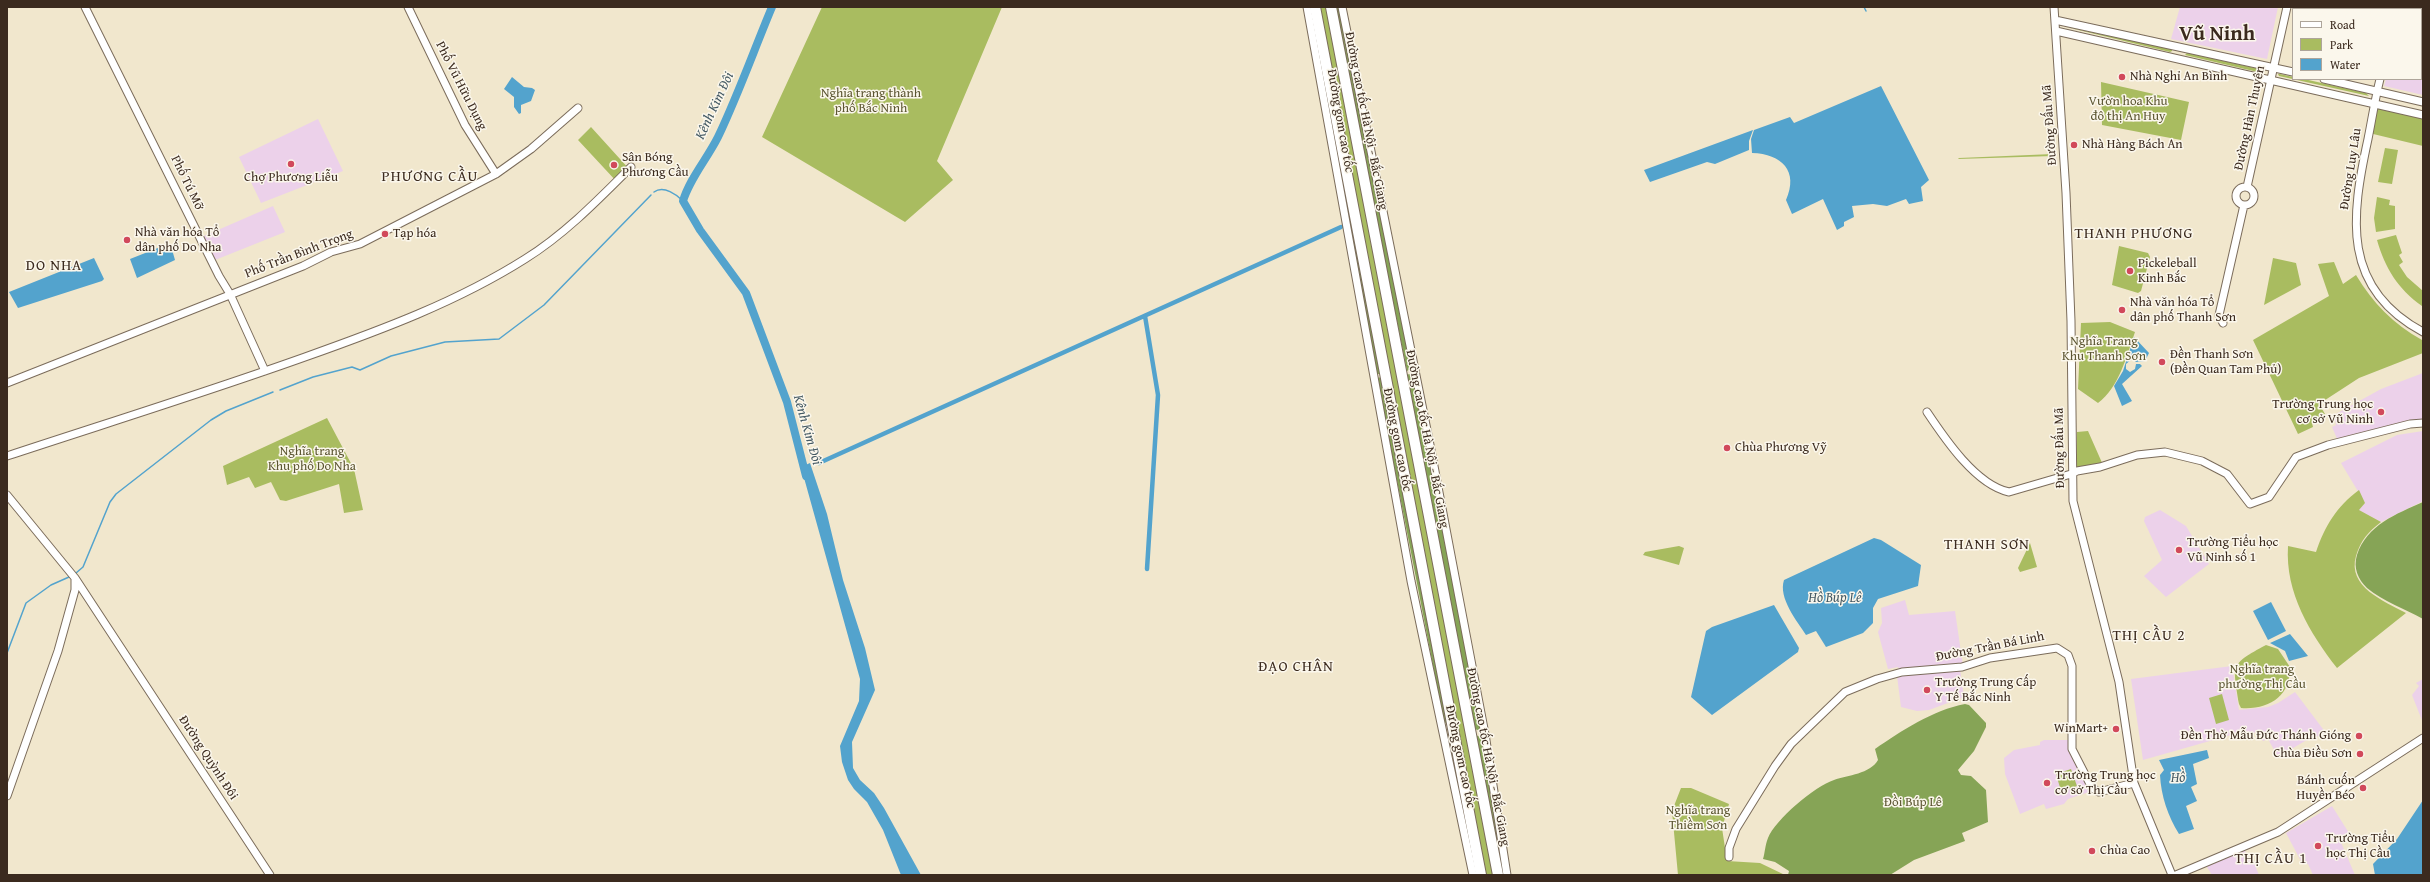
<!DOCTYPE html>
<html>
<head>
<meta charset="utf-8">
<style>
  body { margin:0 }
  #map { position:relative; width:2430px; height:882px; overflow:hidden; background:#f1e7cd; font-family:"Gentium Book Plus",serif }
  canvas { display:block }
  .frame { position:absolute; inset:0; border:8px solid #3b2a1e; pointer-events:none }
  .legend { position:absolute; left:2292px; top:8px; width:130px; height:72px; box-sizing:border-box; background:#fbf7ec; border:1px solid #aea59a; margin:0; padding:5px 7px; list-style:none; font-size:12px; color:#3b2a1e }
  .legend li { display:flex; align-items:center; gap:8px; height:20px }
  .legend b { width:20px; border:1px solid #aea59a }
</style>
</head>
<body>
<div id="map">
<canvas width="2430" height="882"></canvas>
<div class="frame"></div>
<ul class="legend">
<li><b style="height:5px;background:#fff"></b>Road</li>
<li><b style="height:11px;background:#a9bc60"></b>Park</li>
<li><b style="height:11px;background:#53a3cd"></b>Water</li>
</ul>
</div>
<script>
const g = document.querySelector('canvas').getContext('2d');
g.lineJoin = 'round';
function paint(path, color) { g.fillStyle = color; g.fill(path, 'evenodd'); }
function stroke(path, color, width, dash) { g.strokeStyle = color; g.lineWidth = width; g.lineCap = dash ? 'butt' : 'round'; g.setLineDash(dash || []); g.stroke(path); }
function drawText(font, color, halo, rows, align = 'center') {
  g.font = font + ' "Gentium Book Plus",serif'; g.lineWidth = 3; g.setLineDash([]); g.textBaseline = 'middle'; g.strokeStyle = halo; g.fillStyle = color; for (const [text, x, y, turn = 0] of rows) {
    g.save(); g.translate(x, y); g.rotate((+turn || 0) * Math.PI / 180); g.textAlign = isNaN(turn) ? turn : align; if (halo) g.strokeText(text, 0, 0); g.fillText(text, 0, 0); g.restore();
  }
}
paint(new Path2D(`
  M2180,7H2278L2267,59L2171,39Z
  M2400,7H2423V95L2384,86L2386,79H2421V9H2399Z
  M318,119L343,171L261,203L239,157Z
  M273,206L285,232L215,260L204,236Z
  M2423,373V421L2338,441L2332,427L2336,425L2334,415L2381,389Z
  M2423,431V501L2381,522L2358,510L2365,503L2341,463L2397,435Z
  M2160,510L2186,526L2209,564L2166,597L2144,576L2162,560L2144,521L2145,517Z
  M1905,600L1909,615L1955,611L1963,666L1900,671L1898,667L1888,669L1878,632L1882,623L1881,608Z
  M2232,666L2239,710L2268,707L2278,703L2295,692L2326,733L2305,741L2278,757L2268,739L2263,741L2257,732L2240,737L2238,733L2143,760L2131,679Z
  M1960,669L1964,697L1929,710L1917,711L1901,707L1897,676Z
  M2423,679V723L2412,695L2419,686L2416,683Z
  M2044,740H2068L2070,750L2089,792L2068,799L2064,804L2046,809L2044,804L2020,814L2005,774L2004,758L2014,750L2040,745V742Z
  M2332,806L2349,833L2340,840L2355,875H2313L2308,864L2302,863L2286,833Z
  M2245,850L2247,860L2252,858L2259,875H2212L2205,864Z`), '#ecd1ea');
paint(new Path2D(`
  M822,7H1002L937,161L953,180L905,222L762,137Z
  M1320,7H1327L1493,875H1485Z
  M2066,27L2172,49V51L2170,52Z
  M2187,53L2264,70V71L2262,73L2185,55Z
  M2280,74L2293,77V79H2304L2366,93L2369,96L2279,76L2278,74Z
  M2101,82L2189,102L2181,140L2102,125Z
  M2374,105L2423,115V146L2369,133Z
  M591,127L630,170L617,182L578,140Z
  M2385,148L2398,150L2392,184L2378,182Z
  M2053,154V156L1958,159L1959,158Z
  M2377,197L2390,200L2389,205L2395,206V229L2376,232L2374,218Z
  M2396,235L2402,253L2399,255L2403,262L2399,265L2407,277L2423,291L2422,306C2398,289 2385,268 2377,240Z
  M2119,246L2148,253L2150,257L2141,291L2138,293L2112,285Z
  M2273,258L2296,263L2301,285L2264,305Z
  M2334,262L2343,284L2356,275C2373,303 2393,324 2422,340L2423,353L2359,378L2319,404L2325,414L2312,423L2313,427L2298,434L2253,340L2329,296L2318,264Z
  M2110,322L2135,332C2127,355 2119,388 2098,403L2078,389L2081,323Z
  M327,418L354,469L363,510L344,513L339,484L286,501L280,500L271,482L255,488L249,477L227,485L223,466Z
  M2088,431L2103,465L2077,468V432Z
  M2359,490L2365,503L2359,510L2381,522C2368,532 2361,540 2356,556C2347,587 2384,601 2406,613L2337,668C2310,633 2285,593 2288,546L2316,552C2325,526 2336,507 2359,490Z
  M2030,543L2037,567L2020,572L2018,568Z
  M1679,546L1684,548L1679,565L1643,555L1645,552Z
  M2266,645L2278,649L2290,667C2291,696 2269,710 2241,708L2239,704C2233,664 2229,665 2266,645Z
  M2222,694L2229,720L2216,724L2209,698Z
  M2071,769L2077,786L2061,791L2056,774Z
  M1681,788H1691L1729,804L1722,828L1727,861L1760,863L1785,875H1678L1672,811Z`), '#a9bc60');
paint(new Path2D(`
  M1313,7L1382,374H1377L1320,64Z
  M1334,7H1339L1412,368L1407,371Z
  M1410,374L1413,376L1481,729L1478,730L1474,729L1405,375Z
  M1382,377L1448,724L1444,722L1377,378Z
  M2423,502V619C2405,609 2383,601 2367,588C2358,579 2353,568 2357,555C2367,525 2396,514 2423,502Z
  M1965,704L1969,705L1986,723V727L1974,751L1958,770L1961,775L1971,776L1986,790L1988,822L1962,833L1965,841L1914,860L1890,875H1788L1789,871L1775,862L1763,859C1765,853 1765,845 1768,838C1775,820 1815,786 1834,780C1848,775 1870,774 1878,760L1875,749C1901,731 1933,710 1965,704Z
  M1474,734L1482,738L1504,875H1501Z`), '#86a456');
paint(new Path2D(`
  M512,77L524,87L532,88L535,90L531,101L521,105V113L519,114L514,107V97L504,89Z
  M1881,86L1929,180L1921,187L1923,201L1909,204L1906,199L1887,206L1873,204L1852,206L1854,217L1844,222V226L1837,230L1823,199L1792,214L1786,200C1799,171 1782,154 1752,153L1751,139L1754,130L1790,117L1794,123Z
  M1753,130L1749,141V150L1715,164L1707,162L1650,182L1644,170Z
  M168,244L171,246L175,260L137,278L130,259Z
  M94,258L104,279L102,281L18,308L9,292Z
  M2134,337L2149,353L2145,361L2136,362L2132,359L2126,364V369L2130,372L2135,369L2136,364H2140L2142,366L2122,384L2132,401L2122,406L2114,386L2123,371Z
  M810,463L827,514L843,580L865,648L875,690L852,742L853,768L860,780L874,793L884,808L921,875H901L883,830L867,802L854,789L848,780L842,762L840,746L859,701L860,679L801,467Z
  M1874,538L1881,540L1921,565L1918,586L1878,599L1873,608V623L1863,633L1826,647L1816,631L1806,635C1797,621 1778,598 1784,580Z
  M2271,602L2286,631L2268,640L2253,611Z
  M1774,605L1799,648L1798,652L1712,715L1691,697L1706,631L1712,627Z
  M2290,634L2308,656L2289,661L2285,651L2270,643Z
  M2207,750L2209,758L2193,764L2197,784L2191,787L2197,801L2186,806L2194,829L2179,834C2168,816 2161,796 2160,775L2164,770L2159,760Z
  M2423,800V875H2375L2373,864L2397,839Z`), '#53a3cd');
stroke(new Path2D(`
  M1864,7L1866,11
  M654,192C664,185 677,195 683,201
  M280,390L313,377L352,367L360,370L391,356L445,342L499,339L544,305L651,195
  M76,573L83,567L110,502L116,494L211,420L226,411L273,392
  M7,653L26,603L51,585L69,577`), '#53a3cd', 1.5);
stroke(new Path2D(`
  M1145,316L1158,395L1147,569
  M819,463L1341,227`), '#53a3cd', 4.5);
stroke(new Path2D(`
  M772,7C754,50 738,95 718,137C707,159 690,178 683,201L700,230L746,293L787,402L806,476`), '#53a3cd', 8);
const secondary = new Path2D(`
  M85,7L219,276L230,294L265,371
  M408,7L465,125L496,174
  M1307,7L1411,581L1473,875
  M1342,7L1430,445L1485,734L1507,875
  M2054,7L2066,193L2071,321L2073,501L2119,682L2134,783L2172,875
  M2394,9V7
  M2055,20L2293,72
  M2056,31L2423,115
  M2324,79L2423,102
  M2380,79C2375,99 2372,119 2368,139C2351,217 2341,288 2423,332
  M2236 196a9 9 0 1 1 18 0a9 9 0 1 1-18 0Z
  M2247,187L2287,7
  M2223,323L2219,315L2244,205
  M7,383L303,266L331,252L360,244L496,174L531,149L578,108
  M1927,412C1945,439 1976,485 2009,492L2071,474L2077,471L2100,467L2137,455L2165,452L2202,461L2227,474L2250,504L2269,497L2296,457L2328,445L2410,424L2423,423
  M7,456C107,423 207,392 305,357C381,330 457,302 525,259C565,234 598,200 631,167
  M7,495L75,578L270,875
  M7,796L58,651L75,590V578
  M1729,857V848L1736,829L1775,766L1791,744L1845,692L1877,679L1902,672L1962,667L1990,658L2057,648L2068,655L2072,666V749L2092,788L2099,792L2134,783
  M2176,875L2278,832L2423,738`);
const highway = new Path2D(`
  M1315,7L1481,875
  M1331,7L1498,875`);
stroke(secondary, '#7b6c5b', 9);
stroke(highway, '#7b6c5b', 12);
stroke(secondary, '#fff', 7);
stroke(highway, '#fff', 10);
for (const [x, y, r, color] of [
  [2122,77,4,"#d1495b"],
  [2074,145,4,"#d1495b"],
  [291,164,4,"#d1495b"],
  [614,165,4,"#d1495b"],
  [385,234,4,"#d1495b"],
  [127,240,4,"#d1495b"],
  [2130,271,4,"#d1495b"],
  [2122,310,4,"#d1495b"],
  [2162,362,4,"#d1495b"],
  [2381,412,4,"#d1495b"],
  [1727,448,4,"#d1495b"],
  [2179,550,4,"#d1495b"],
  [1927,690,4,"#d1495b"],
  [2116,729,4,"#d1495b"],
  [2359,736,4,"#d1495b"],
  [2360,754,4,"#d1495b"],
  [2047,783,4,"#d1495b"],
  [2363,788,4,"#d1495b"],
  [2318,846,4,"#d1495b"],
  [2092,851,4,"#d1495b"]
]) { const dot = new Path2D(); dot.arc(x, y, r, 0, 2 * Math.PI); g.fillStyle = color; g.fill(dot); stroke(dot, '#fbf7ec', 1.5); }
drawText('13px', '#3b2a1e', '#fbf7ec', [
  ["Nhà Nghỉ An Bình",2130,77],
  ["Nhà Hàng Bách An",2082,145],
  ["Sân Bóng",622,158],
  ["Phương Cầu",622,173],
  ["Chợ Phương Liễu",291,178,"center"],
  ["Nhà văn hóa Tổ",135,233],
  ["dân phố Do Nha",135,248],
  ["Tạp hóa",393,234],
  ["Pickeleball",2138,264],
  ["Kinh Bắc",2138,279],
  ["Nhà văn hóa Tổ",2130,303],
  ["dân phố Thanh Sơn",2130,318],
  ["Đền Thanh Sơn",2170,355],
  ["(Đền Quan Tam Phủ)",2170,370],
  ["Trường Trung học",2373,405,"right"],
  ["cơ sở Vũ Ninh",2373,420,"right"],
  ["Chùa Phương Vỹ",1735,448],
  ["Trường Tiểu học",2187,543],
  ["Vũ Ninh số 1",2187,558],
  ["Trường Trung Cấp",1935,683],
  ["Y Tế Bắc Ninh",1935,698],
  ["WinMart+",2108,729,"right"],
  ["Đền Thờ Mẫu Đức Thánh Gióng",2351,736,"right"],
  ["Chùa Điều Sơn",2352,754,"right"],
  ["Trường Trung học",2055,776],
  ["cơ sở Thị Cầu",2055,791],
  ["Bánh cuốn",2355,781,"right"],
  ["Huyền Béo",2355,796,"right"],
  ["Trường Tiểu",2326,839],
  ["học Thị Cầu",2326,854],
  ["Chùa Cao",2100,851]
], 'left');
drawText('13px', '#3b2a1e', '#fbf7ec', [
  ["Phố Vũ Hữu Dụng",461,86,63],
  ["Đường Hàn Thuyên",2250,118,-78],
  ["Đường gom cao tốc",1340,121,80],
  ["Đường cao tốc Hà Nội - Bắc Giang",1366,121,79],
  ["Đường Đấu Mã",2050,125,-94],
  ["Đường Luy Lâu",2351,169,-81],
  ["Phố Tú Mỡ",187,183,64],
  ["Phố Trần Bình Trọng",299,254,-21],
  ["Đường cao tốc Hà Nội - Bắc Giang",1427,439,79],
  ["Đường gom cao tốc",1397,440,79],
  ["Đường Đấu Mã",2060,448,-91],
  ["Đường Trần Bá Linh",1990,647,-11],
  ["Đường gom cao tốc",1460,757,78],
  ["Đường cao tốc Hà Nội - Bắc Giang",1488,757,79],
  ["Đường Quỳnh Đôi",208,758,57]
]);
drawText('13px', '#5c5632', '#fbf7ec', [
  ["Nghĩa trang thành",871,94],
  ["phố Bắc Ninh",871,109],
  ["Vườn hoa Khu",2128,102],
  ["đô thị An Huy",2128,117],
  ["Nghĩa Trang",2104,342],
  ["Khu Thanh Sơn",2104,357],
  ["Nghĩa trang",312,452],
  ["Khu phố Do Nha",312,467],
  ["Nghĩa trang",2262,670],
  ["phường Thị Cầu",2262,685],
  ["Đồi Búp Lê",1913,803],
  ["Nghĩa trang",1698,811],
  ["Thiềm Sơn",1698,826]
]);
drawText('italic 14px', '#455a64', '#fbf7ec', [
  ["Kênh Kim Đôi",715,106,-65],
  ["Kênh Kim Đôi",807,430,74],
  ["Hồ Búp Lê",1835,598],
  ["Hồ",2178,778]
]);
g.letterSpacing = '1px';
drawText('15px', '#3b2a1e', '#fbf7ec', [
  ["PHƯƠNG CẦU",430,177],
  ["THANH PHƯƠNG",2134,234],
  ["DO NHA",54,266],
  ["THANH SƠN",1987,545],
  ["THỊ CẦU 2",2149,636],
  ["ĐẠO CHÂN",1296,667],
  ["THỊ CẦU 1",2271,859]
]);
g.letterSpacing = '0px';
drawText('bold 21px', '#3b2a1e', '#fbf7ec', [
  ["Vũ Ninh",2217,35]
]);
</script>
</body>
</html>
